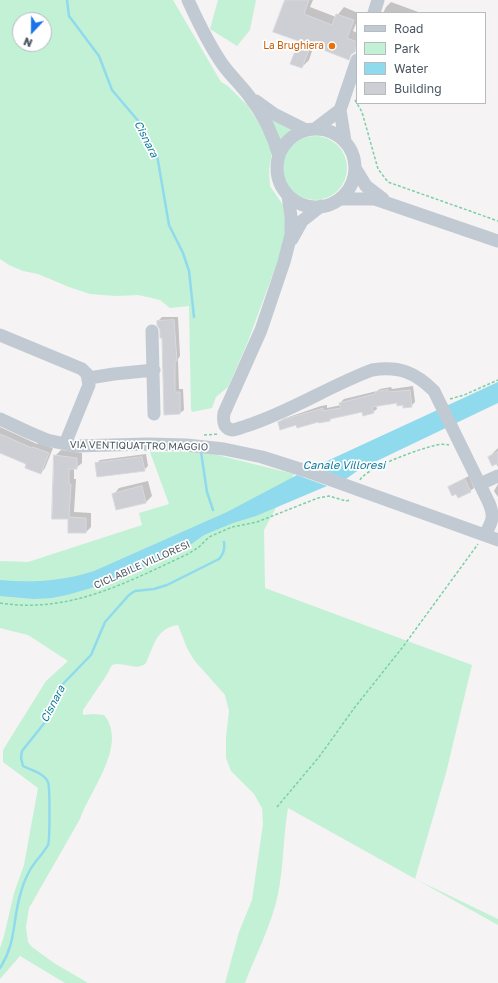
<!DOCTYPE html>
<html>
<head>
<meta charset="utf-8">
<style>
  body { margin:0 }
  #map { position:relative; width:498px; height:983px; overflow:hidden; background:#f5f3f3; font-family:"Golos Text",sans-serif }
  canvas { display:block }
  .legend { position:absolute; left:356px; top:12px; width:130px; height:92px; box-sizing:border-box; background:#fff; border:1px solid #b7bbc0; margin:0; padding:5px 7px; list-style:none; font-size:12px; color:#4a5661 }
  .legend li { display:flex; align-items:center; gap:8px; height:20px }
  .legend b { width:20px; border:1px solid #b7bbc0 }
  .north { position:absolute; left:12px; top:12px; width:40px; height:40px; box-sizing:border-box; background:#fff; border:1px solid #b7bbc0; border-radius:50%; rotate:202deg; font-size:11px; font-weight:700; line-height:16px; text-align:center; color:#4a5661 }
  .north::after { content:''; display:block; margin:auto; width:14px; height:18px; background:#1a73e8; clip-path:polygon(50% 0,100% 100%,50% 72%,0 100%) }
</style>
</head>
<body>
<div id="map">
<canvas width="498" height="983"></canvas>
<ul class="legend">
<li><b style="height:5px;background:#c1cad2"></b>Road</li>
<li><b style="height:11px;background:#c3f1d5"></b>Park</li>
<li><b style="height:11px;background:#90daee"></b>Water</li>
<li><b style="height:11px;background:#cdcfd5"></b>Building</li>
</ul>
<div class="north">N</div>
</div>
<script>
const g = document.querySelector('canvas').getContext('2d');
g.lineJoin = 'round';
function paint(path, color) { g.fillStyle = color; g.fill(path, 'evenodd'); }
function stroke(path, color, width, dash) { g.strokeStyle = color; g.lineWidth = width; g.lineCap = dash ? 'butt' : 'round'; g.setLineDash(dash || []); g.stroke(path); }
function drawText(font, color, halo, rows, align = 'center') {
  g.font = font + ' "Golos Text",sans-serif'; g.lineWidth = 3.5; g.setLineDash([]); g.textBaseline = 'middle'; g.strokeStyle = halo; g.fillStyle = color; for (const [text, x, y, turn = 0] of rows) {
    g.save(); g.translate(x, y); g.rotate((+turn || 0) * Math.PI / 180); g.textAlign = isNaN(turn) ? turn : align; if (halo) g.strokeText(text, 0, 0); g.fillText(text, 0, 0); g.restore();
  }
}
paint(new Path2D(`
  M0,0H173L221,82L228,86L247,105L267,136L272,153L269,169L270,186L283,205L286,230L281,252L247,344L228,387L216,397L212,408L192,412L191,409L189,306L170,308L160,300L152,298L138,295L116,296L90,294L69,287L38,274L23,271L9,265L0,259ZM20,20H44V44H20Z
  M218,0H256L250,30L237,46L210,29Z
  M269,118L292,130L286,134L279,142Z
  M283 168a32 32 0 1 1 64 0a32 32 0 1 1-64 0Z
  M150,452H205L294,474L264,530L265,588L472,665L446,773L415,879L498,919V925L288,808C283,836 284,865 278,894C272,924 256,954 245,983H225L239,932L252,900L263,824L262,808L254,794L231,771L226,758V737L229,711L225,695L194,660L187,648L178,625C156,628 154,646 146,663C137,672 123,661 112,665L106,676L83,710V715L93,714L104,715C106,718 108,720 109,723C122,752 89,793 80,819L29,908L26,927L28,942L32,947L54,963L88,983H65L20,956L0,979V948L4,936L14,893L24,865L38,788L3,762V750L46,681L68,661L28,635L0,628V561L28,562L142,525L139,513L169,504Z`), '#c3f1d5');
paint(new Path2D(`
  M498,382V403L360,469L346,479L314,467Z
  M297,475L327,486L256,516L233,523L204,535L186,548L105,584L67,595L52,598L34,599L0,596V580C32,583 63,581 94,571L227,512Z`), '#90daee');
paint(new Path2D(`
  M286,0H313L310,7L336,17L344,7L358,13H357V21L353,31L357,33V49L348,58L314,45L309,60L302,67L300,40Z
  M391,2L421,13H383L386,7Z
  M162,317H178L180,356L178,359L179,389H183L184,410L180,413L165,414L163,337L158,321Z
  M413,386L415,402L411,406L398,401L376,405L377,409L373,412L363,411L332,418L330,420H319L296,424L279,423L283,419L321,406L327,405V408L341,405L340,403L344,399L377,391L380,389L391,387L392,389Z
  M0,427L37,444L38,443L53,448L45,468L41,473L0,448Z
  M498,448V467L496,463L489,458L492,455V454Z
  M61,450L82,453V463L76,468H74V479H76L74,512L91,513V527L86,532L69,518L55,456Z
  M146,454L148,466L144,470L96,464L100,460Z
  M469,476L474,488L470,491L449,488L453,484Z
  M148,481L152,496L146,502L117,509L114,494L119,488Z
  M498,484V497L494,491Z`), '#0003');
stroke(new Path2D(`
  M67,0L69,16L99,56L112,90L140,123L157,155L169,225L183,253L189,271L194,317
  M201,452L207,492L213,510
  M0,968C17,942 12,920 21,892C23,885 26,877 30,870C35,861 43,854 48,845C50,841 50,786 48,782C44,773 31,770 23,766L21,758L22,751L46,721L59,688L91,655L105,622L129,595L135,591L154,589L167,585L219,559C224,554 225,549 224,542`), '#90daee', 2.5);
const building = new Path2D(`
  M285,0H309L304,14L332,25L336,14L354,20L347,38L357,42L355,52L351,54L349,60L311,45L302,68L290,64L299,41L273,32Z
  M174,320L177,361H175V392H180V414L164,415L162,338H160V330L157,325V321Z
  M388,390V392L410,390L412,407L403,408V405L397,406V403L372,407L374,413L363,416L362,412L330,419V421L319,423L318,422L297,428L296,425L280,430L278,422L285,419L317,410L323,408V411L341,408L339,403L375,394V392Z
  M0,434L32,448L33,447L49,453L41,474L25,468L26,464L0,453Z
  M498,452V463L492,466L488,457Z
  M54,455L77,458V469H69V484H71L69,517L86,518V533H68V519H52Z
  M142,457L145,471L97,477L95,463Z
  M465,479L471,492L458,498L456,494L452,496L448,487Z
  M142,486L146,503L116,510L112,494Z`);
paint(building, '#cdcfd5');
stroke(building, '#d7d9de', 1);
stroke(new Path2D(`
  M355,100L362,112L378,169L388,182L498,221
  M450,399L464,395L498,380
  M204,435L219,434
  M360,480C366,468 419,449 433,446C438,444 444,444 449,445
  M0,603C70,614 127,582 188,554L199,547L209,537L232,527L257,522L318,498L329,496L346,501L350,500
  M277,807L319,757L355,707L402,648L478,544`), '#7ad0a6', 1.5, [3, 2]);
stroke(new Path2D(`
  M188,0C198,22 209,45 223,65C231,76 241,85 249,96C263,114 273,134 279,156
  M374,13L378,0
  M256,101L274,114L306,130
  M315,129L340,110
  M277 168a39 39 0 1 1 78 0a39 39 0 1 1-78 0Z
  M345,141L340,110L357,60
  M355,168L366,186L383,199
  M288,195L291,217V235L284,262L261,330L224,413C223,420 223,428 232,430C236,430 242,427 246,426C290,412 329,386 372,370C399,366 415,372 434,391L489,503C495,518 492,521 485,535
  M340,199H375L498,241
  M292,239L302,221L321,206
  M152,331L154,414
  M0,335L82,369L87,374L89,385L65,444
  M89,378L114,374L154,370
  M0,419L28,432L47,440L75,446L148,444L186,445L224,449L262,457L306,471L498,540
  M480,484L498,476`), '#c1cad2', 13);
for (const [x, y, r, color] of [
  [332,46,4,"#e8710a"]
]) { const dot = new Path2D(); dot.arc(x, y, r, 0, 2 * Math.PI); g.fillStyle = color; g.fill(dot); stroke(dot, '#fff', 1.5); }
drawText('10px', '#c56008', '#fff', [
  ["La Brughiera",324,46]
], 'right');
drawText('10px', '#4a5661', '#fff', [
  ["VIA VENTIQUATTRO MAGGIO",139,446,1],
  ["CICLABILE VILLORESI",142,565,-24]
]);
drawText('italic 11px', '#0c7c9b', '#fff', [
  ["Cisnara",146,139,63],
  ["Canale Villoresi",344,466],
  ["Cisnara",53,704,-63]
]);
</script>
</body>
</html>
